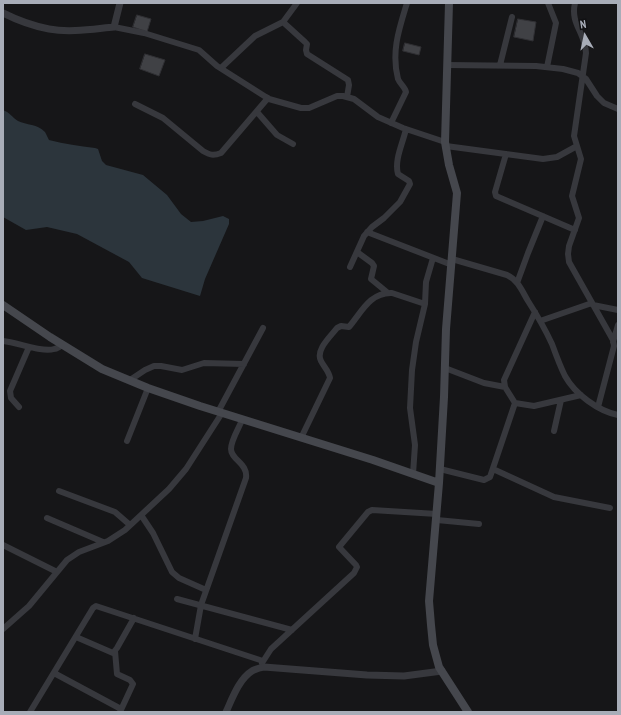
<!DOCTYPE html>
<html>
<head>
<meta charset="utf-8">
<style>
  body { margin:0 }
  #map { position:relative; width:621px; height:715px; overflow:hidden; background:#161618; font-family:"PT Sans Narrow",sans-serif }
  canvas { display:block }
  .frame { position:absolute; inset:0; border:4px solid #a8adb8; pointer-events:none }
  .north { position:absolute; left:565px; top:16px; width:40px; height:40px; -webkit-text-stroke:3px #111113; paint-order:stroke; rotate:351deg; font-size:11px; font-weight:700; line-height:16px; text-align:center; color:#a8adb8 }
  .north::after { content:''; display:block; margin:auto; width:14px; height:18px; background:#a8adb8; clip-path:polygon(50% 0,100% 100%,50% 72%,0 100%) }
</style>
</head>
<body>
<div id="map">
<canvas width="621" height="715"></canvas>
<div class="frame"></div>
<div class="north">N</div>
</div>
<script>
const g = document.querySelector('canvas').getContext('2d');
g.lineJoin = 'round';
function paint(path, color) { g.fillStyle = color; g.fill(path, 'evenodd'); }
function stroke(path, color, width, dash) { g.strokeStyle = color; g.lineWidth = width; g.lineCap = dash ? 'butt' : 'round'; g.setLineDash(dash || []); g.stroke(path); }
paint(new Path2D(`
  M3,110C9,112 12,117 18,121C26,125 38,124 45,132C46,134 48,138 49,140C65,144 79,146 95,148L98,149L102,161L106,165L143,175L167,195L181,214L191,222L203,221L223,216L229,219V224L205,279L200,296L142,278L129,262L77,234L47,227L26,230L3,217Z`), '#2c353c');
const building = new Path2D(`
  M137,15L151,19L147,32L133,27Z
  M518,19L536,22L533,41L514,37Z
  M405,43L421,47L419,55L403,51Z
  M145,54L165,60L159,76L140,69Z`);
paint(building, '#404145');
stroke(building, '#303034', 1);
stroke(new Path2D(`
  M575,3C570,24 585,32 586,53L574,136L581,159L572,196L579,218L569,246L568,254L569,262L613,340L614,346L598,407
  M283,22L305,42L307,44L306,50L307,54L348,80L349,85L347,97
  M114,27L144,33L199,50L217,66L269,99L301,108H309L337,96H343L354,99L378,117L403,128L445,142
  M447,65L536,66L563,69L578,73L586,79L597,96L604,103L618,109
  M500,65L512,17
  M547,67L556,23L548,3
  M221,68L255,36L283,22L297,3
  M135,104L163,118L203,151C210,155 213,156 221,153L268,98
  M257,112L277,135L293,144
  M391,123L406,92C405,87 400,84 398,79C391,52 399,29 407,3
  M446,146L543,159L557,157L577,146
  M506,154L495,192L496,196L575,230
  M367,232L452,265
  M357,252L372,263L374,266L371,279L388,293
  M452,259L507,275C518,280 522,291 528,301C537,315 545,329 552,344C556,355 560,366 565,376C575,394 598,411 618,415
  M350,267L364,236L372,227L384,218L400,202L410,184L409,181L398,174C394,160 403,143 406,129
  M517,283L528,253L543,216
  M593,305L618,310
  M540,321L592,303
  M3,341C17,342 42,353 54,349C57,349 60,346 63,345
  M613,342L618,325
  M445,368L484,383L505,387
  M130,380L145,370L154,366H161L182,370L204,363L244,364
  M515,403L534,406L581,395
  M19,407L11,398L10,391L29,347
  M218,412L263,328
  M554,431L561,400
  M301,438L330,378C329,371 324,367 321,361C315,350 331,336 337,328L341,326L349,327C361,313 370,292 392,293L425,304
  M127,441L148,388
  M440,469L484,480L490,477L515,403L505,387L504,380L535,312
  M493,469L554,497L610,508
  M413,474L415,445L410,408L412,370L416,342L425,304L426,282L433,258
  M59,491L115,512L130,525
  M141,515L153,533L172,572L179,578L206,590
  M47,518L103,542
  M437,520L479,524
  M3,545L57,572
  M177,599L292,630
  M3,629L29,606L67,560L79,552L108,541L125,530L169,489L186,469L222,413
  M76,637L113,653L117,648L134,618
  M195,639L201,605L246,478C248,463 231,460 231,449C231,440 239,428 242,420
  M115,651L117,674L130,680L133,684L120,712
  M262,663L271,649L354,573L357,567L356,565L339,547L368,512L372,510L437,514
  M54,673L121,709
  M30,712L93,608L96,606L263,661`), '#37383d', 6);
stroke(new Path2D(`
  M3,13C17,20 33,26 49,29C70,33 93,29 114,27L120,3
  M226,712C232,699 239,679 252,671C255,669 260,668 264,667L367,675L404,676L442,671`), '#37383d', 7);
stroke(new Path2D(`
  M3,305L50,337L102,369L148,388L200,406L373,460L439,483L429,601L431,625L433,645L439,667L468,712
  M439,483L444,397L446,329L457,193L449,165L445,142L449,3`), '#45474d', 8);
</script>
</body>
</html>
